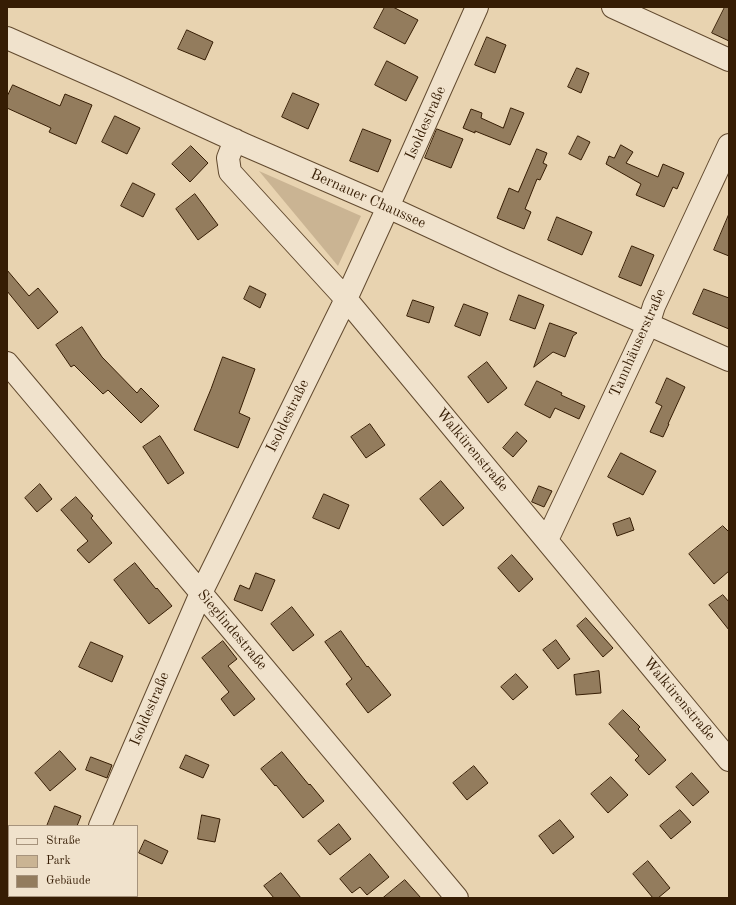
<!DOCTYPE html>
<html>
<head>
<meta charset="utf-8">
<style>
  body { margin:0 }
  #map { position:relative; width:736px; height:905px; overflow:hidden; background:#e8d3b0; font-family:"Old Standard TT",serif }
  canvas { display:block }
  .frame { position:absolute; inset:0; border:8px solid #361d04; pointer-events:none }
  .legend { position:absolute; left:8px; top:825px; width:130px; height:72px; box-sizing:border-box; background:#f0e2cc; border:1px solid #a6937c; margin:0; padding:5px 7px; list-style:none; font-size:12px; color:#361d04 }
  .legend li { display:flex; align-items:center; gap:8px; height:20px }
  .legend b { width:20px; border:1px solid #a6937c }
</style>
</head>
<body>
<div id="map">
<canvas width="736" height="905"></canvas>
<div class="frame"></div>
<ul class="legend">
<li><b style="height:5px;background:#f0e2cc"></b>Straße</li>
<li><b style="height:11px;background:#cab493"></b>Park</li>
<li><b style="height:11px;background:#937c5d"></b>Gebäude</li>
</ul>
</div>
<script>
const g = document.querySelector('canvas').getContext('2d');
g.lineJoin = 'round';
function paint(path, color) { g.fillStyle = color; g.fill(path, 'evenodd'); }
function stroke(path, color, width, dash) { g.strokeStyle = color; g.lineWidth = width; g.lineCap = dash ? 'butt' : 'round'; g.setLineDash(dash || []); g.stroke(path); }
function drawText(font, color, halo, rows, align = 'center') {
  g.font = font + ' "Old Standard TT",serif'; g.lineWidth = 3; g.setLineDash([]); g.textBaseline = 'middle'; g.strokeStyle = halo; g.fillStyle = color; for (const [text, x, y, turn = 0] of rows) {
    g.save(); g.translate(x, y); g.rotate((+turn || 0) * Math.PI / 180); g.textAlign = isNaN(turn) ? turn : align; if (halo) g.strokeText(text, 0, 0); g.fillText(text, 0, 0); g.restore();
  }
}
paint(new Path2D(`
  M259,171L361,216L338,266Z`), '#cab493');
const building = new Path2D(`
  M385,7H393L418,20L405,44L374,28Z
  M725,7H729V41L712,33Z
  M187,30L213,42L205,60L178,49Z
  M487,37L506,45L495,73L475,65Z
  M387,61L418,77L406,101L375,85Z
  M577,68L589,73L581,93L568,87Z
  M13,85L60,106L65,94L92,105L76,144L49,132L51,128L7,108V97Z
  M293,93L319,104L308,129L282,117Z
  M511,108L524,113L510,145L475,131V133L463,128L471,109L482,113L481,118L503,128Z
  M115,116L140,128L127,154L102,142Z
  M363,129L391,140L378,172L350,161Z
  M437,129L463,139L451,168L425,158Z
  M578,136L590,142L581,160L569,154Z
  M621,145L633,152L626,163L658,177L663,164L684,173L677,189L673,187L664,207L636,195L641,184L606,164L609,156L614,158Z
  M191,146L208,163L190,182L172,164Z
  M537,149L547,153L543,163L547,165L540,180L537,179L525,209L531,212L524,229L497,218L509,188L518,192Z
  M133,183L155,194L143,217L121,206Z
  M195,194L218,225L198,240L176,209Z
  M729,214V256L714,250Z
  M557,217L592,232L582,255L548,240Z
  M632,246L654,255L641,286L619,277Z
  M7,270L29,296L38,288L58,312L38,329L7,291Z
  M250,286L266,294L260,308L244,299Z
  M704,289L729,298V329L693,314Z
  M519,295L544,305L535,329L510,320Z
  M413,300L434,307L429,323L407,316Z
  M464,304L488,313L480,336L455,326Z
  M550,323L577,333L573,336L565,357L553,352L534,367Z
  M82,327L102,357L137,393L141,388L159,406L141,423L108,390L103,394L74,365L71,367L56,345Z
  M223,357L255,369L239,413L250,418L238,448L194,430L211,389Z
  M487,362L507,388L488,403L468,377Z
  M667,378L685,387L668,424H669L663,437L650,432L662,406L656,403Z
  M537,381L562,393L561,395L585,406L579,419L555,408L550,418L525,405Z
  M370,424L385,445L366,458L351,437Z
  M517,432L527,441L513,457L503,448Z
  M160,436L184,473L168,484L143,447Z
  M621,453L656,471L643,495L608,477Z
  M441,481L464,508L443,526L420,499Z
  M40,484L52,499L37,512L25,498Z
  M539,486L552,491L544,507L532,502Z
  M324,494L349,505L339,529L313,518Z
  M76,497L93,516L91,518L112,543L89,563L77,550L88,541L61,510Z
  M630,518L634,530L617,536L613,524Z
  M723,526L729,532V571L714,584L689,554Z
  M512,555L533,579L519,592L498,568Z
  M135,563L156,589L157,588L172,606L149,624L114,580Z
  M256,573L275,580L262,611L234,600L240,585L249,589Z
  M723,595L729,602V630L709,605Z
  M292,607L314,635L293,651L271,624Z
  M586,618L613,648L603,657L577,626Z
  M341,631L367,667L368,666L391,695L368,713L346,684L352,679L325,642Z
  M556,640L570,659L558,669L543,650Z
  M223,641L237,659L228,666L255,699L234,716L221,699L229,692L202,658Z
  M91,642L123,656L112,682L79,667Z
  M599,671L601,693L576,695L574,675Z
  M516,674L528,687L513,700L501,687Z
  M623,710L640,727L638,729L666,760L649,775L635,760L639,756L609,724Z
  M60,751L76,769L50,791L35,773Z
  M282,752L309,785L310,784L324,801L303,818L276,785L275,786L261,769Z
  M186,755L209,765L203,778L180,768Z
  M91,757L112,765L107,778L86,770Z
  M474,766L488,783L467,800L453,783Z
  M692,773L709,792L693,806L676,787Z
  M611,777L628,795L608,813L591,794Z
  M55,806L81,816L77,826H47Z
  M680,810L691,822L671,839L660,826Z
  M202,815L220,819L215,842L198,839Z
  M560,820L574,837L553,854L539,836Z
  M339,824L351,839L330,855L318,841Z
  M145,840L168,851L162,864L139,853Z
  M370,854L389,877L367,895L360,887L352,893L340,879Z
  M648,861L670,888L658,898H653L633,874Z
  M281,873L301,898H274L264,886Z
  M405,880L421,898H383Z`);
paint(building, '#937c5d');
stroke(building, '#361d04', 1);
const minor = new Path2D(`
  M613,7L729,60
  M7,38L116,86L245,145L388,207L505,261L729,360
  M235,140L228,158L230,172L346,299L729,760
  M7,363L201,593L457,898
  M547,540L648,325L654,306L729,145
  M100,826L201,593L346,299L388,207L477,7
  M7,843L9,845
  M51,898L54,896`);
stroke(minor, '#624a2f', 24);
stroke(minor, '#f0e2cc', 22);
drawText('15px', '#361d04', '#f0e2cc', [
  ["Isoldestraße",426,123,-66],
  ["Bernauer Chaussee",368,199,24],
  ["Tannhäuserstraße",638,343,-66],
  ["Isoldestraße",288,416,-64],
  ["Walkürenstraße",472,450,50],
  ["Sieglindestraße",232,630,50],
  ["Walkürenstraße",679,699,50],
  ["Isoldestraße",150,709,-67]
]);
</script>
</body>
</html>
